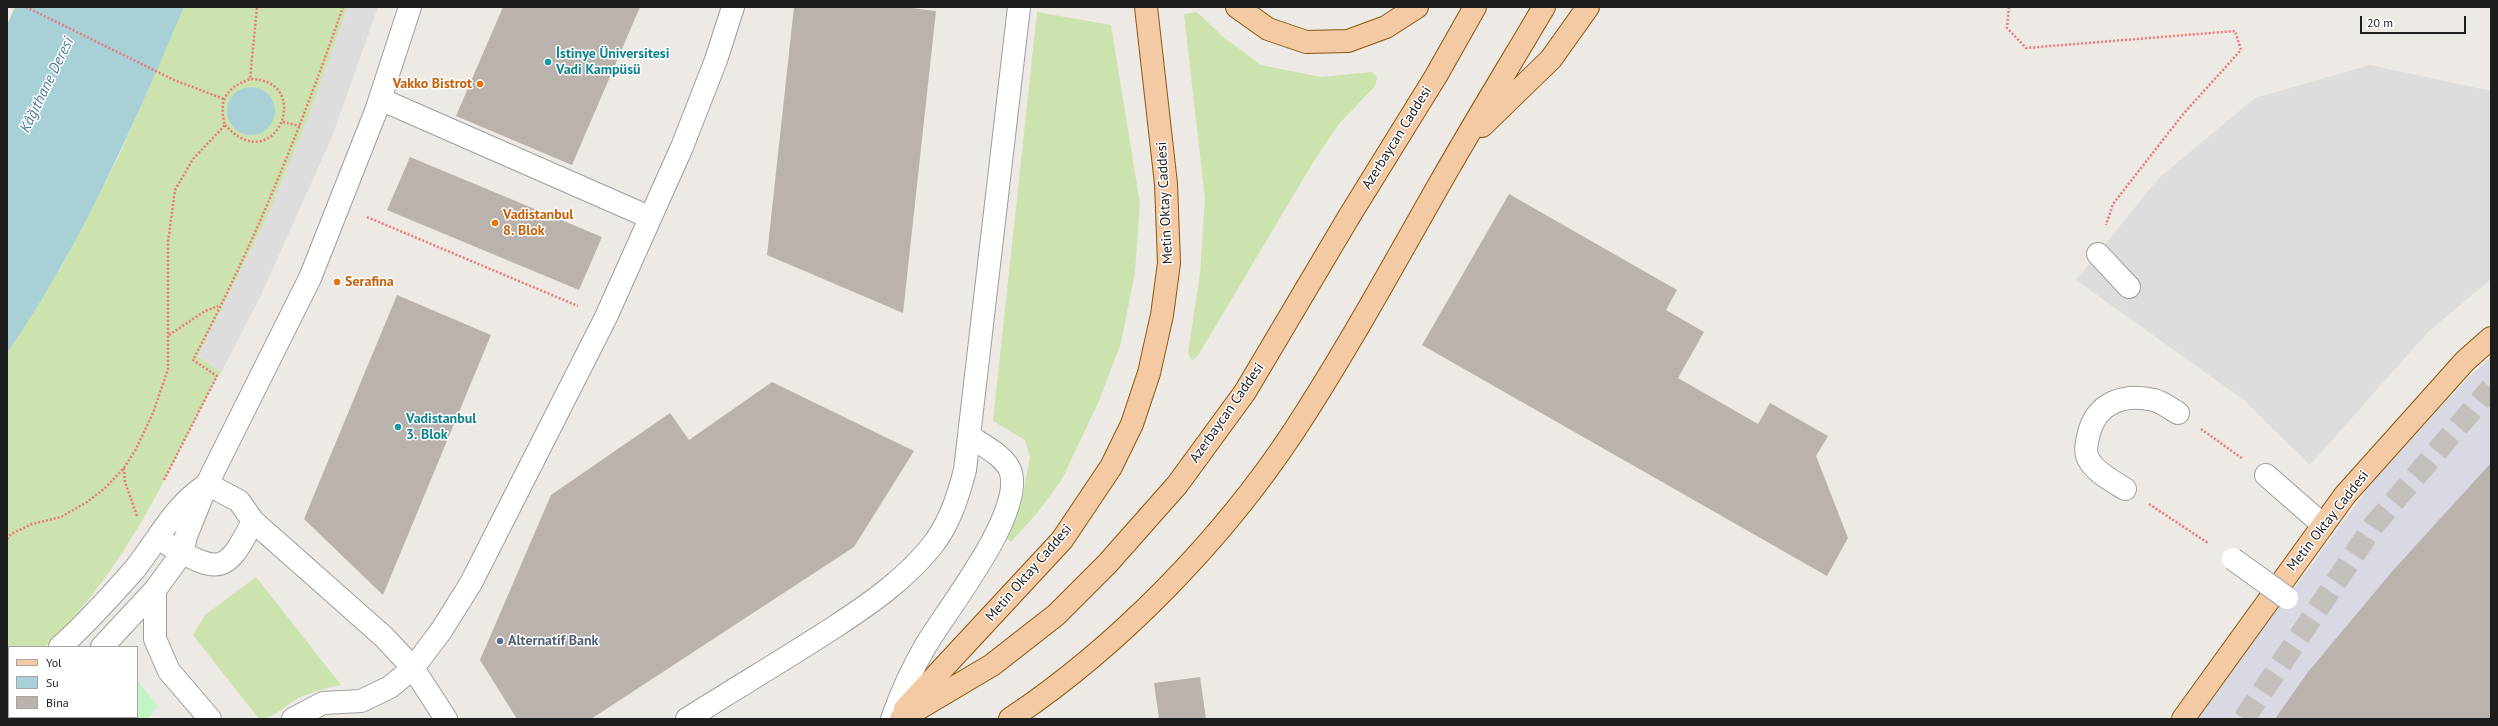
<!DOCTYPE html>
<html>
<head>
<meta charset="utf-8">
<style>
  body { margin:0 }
  #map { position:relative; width:2498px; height:726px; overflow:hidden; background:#ede9e4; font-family:"PT Sans",sans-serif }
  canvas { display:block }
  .frame { position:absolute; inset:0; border:8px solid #1d1d1d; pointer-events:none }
  .legend { position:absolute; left:8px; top:646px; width:130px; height:72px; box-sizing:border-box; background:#fff; border:1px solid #a5a5a5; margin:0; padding:5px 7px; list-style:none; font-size:12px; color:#1d1d1d }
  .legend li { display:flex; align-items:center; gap:8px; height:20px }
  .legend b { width:20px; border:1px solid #a5a5a5 }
  .scale { position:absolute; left:2360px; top:16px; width:106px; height:18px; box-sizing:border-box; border:2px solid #1d1d1d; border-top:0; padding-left:5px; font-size:12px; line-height:14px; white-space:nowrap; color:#1d1d1d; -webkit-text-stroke:3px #fff; paint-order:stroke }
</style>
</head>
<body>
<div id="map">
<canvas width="2498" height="726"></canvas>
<div class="frame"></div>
<ul class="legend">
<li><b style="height:5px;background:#f3caa3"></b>Yol</li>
<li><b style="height:11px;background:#a8d0d7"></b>Su</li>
<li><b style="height:11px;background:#bab2ad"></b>Bina</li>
</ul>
<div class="scale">20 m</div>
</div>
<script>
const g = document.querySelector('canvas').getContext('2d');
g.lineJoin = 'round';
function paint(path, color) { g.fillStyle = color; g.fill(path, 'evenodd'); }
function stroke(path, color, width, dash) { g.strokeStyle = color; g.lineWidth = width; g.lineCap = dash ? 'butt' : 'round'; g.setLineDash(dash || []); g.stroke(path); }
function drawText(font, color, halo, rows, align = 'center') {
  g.font = font + ' "PT Sans",sans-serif'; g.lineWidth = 3; g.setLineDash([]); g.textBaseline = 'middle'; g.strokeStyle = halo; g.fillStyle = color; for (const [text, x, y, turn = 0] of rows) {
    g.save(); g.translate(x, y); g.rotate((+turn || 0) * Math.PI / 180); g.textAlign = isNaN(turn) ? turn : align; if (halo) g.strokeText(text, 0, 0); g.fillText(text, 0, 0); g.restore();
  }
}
paint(new Path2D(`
  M184,7H348L307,121L265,222L198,356L218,370L222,371L217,377C168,472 125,572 45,647H9V676L7,678V353L61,267L117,160Z
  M1037,12L1111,25L1140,204L1135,272L1121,343L1099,401L1062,479L1038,512L1011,542L1004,537L1023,494L1030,457L1025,440L993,421Z
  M1197,12L1222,36L1261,65L1321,77L1372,72L1377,77L1375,86L1338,125L1312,164L1199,354L1192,361L1188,353L1200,274L1205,199L1184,14Z
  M256,577L341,685C326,688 311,692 297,699C284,706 273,719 259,719L193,635L205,615Z`), '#cce3ae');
paint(new Path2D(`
  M137,680L158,706L148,719H82L84,717H137Z`), '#c4f4c4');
paint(new Path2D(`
  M348,7H378L332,137L260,297L222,371L218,370L198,356L265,222L307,121Z
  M2370,65L2491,91V279L2428,332L2310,465L2244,400L2076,280L2159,178L2255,98Z`), '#ddd');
paint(new Path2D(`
  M2491,357V512L2316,719H2192L2246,643L2287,598L2375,479L2468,378Z`), '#d8d9e3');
paint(new Path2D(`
  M15,7H184C133,126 81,246 7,353V25Z
  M227 111a24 24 0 1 1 48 0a24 24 0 1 1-48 0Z`), '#a8d0d7');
paint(new Path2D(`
  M503,7H640L572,165L456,116Z
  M794,7H903L936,11L903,313L767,255Z
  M410,157L602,237L579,290L387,210Z
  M1509,194L1677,290L1666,310L1704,332L1678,378L1758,424L1770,403L1828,436L1816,456L1848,538L1827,576L1422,345Z
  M397,295L491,335L383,595L304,519Z
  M772,382L914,451L854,547L591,719H517L480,660L551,495L670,413L689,440Z
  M2491,463V719H2275L2308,672L2396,567Z
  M1200,677L1206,719H1159L1154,683Z`), '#bab2ad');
stroke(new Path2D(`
  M2244,719L2374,525L2491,388`), '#c3c0bc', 22, [22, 11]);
const minor = new Path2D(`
  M380,99L649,217
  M2098,254L2129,287
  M2266,475L2323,525
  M2125,489C2114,482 2095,472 2089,460C2084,453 2087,441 2089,433C2097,402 2125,393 2154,400C2162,402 2171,409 2178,413
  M253,521L384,637L413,668L446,719
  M169,545C220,575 227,573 253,521L239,501L207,484
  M155,590V639L169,671L210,719
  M60,647C86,624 111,596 134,570C159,539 172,508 206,485
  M102,647L155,590L182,553L186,536L207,484L310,278L376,111L410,7
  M7,694L9,692
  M28,719L30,717
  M293,719L323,703L361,701L390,687L413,668L441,631L471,583L606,317L682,147L716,60L733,7
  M687,719C736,688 787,658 836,626C871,603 904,580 931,547C949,525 958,497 965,470L1019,7
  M892,719C901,693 912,669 926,645C948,608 1022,516 1011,473C1006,456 982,445 969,436`);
const major = new Path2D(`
  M1237,7L1268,29L1306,42L1348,41L1386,27L1417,7
  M1482,126L1551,59L1588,7
  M905,709L1062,540L1111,467L1132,424L1149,373L1162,315L1169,263L1166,184L1146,7
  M901,719L992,665L1056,615L1108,563L1177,485L1245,392L1350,215L1436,76L1475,7
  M1010,719C1118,647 1222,540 1294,431C1345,353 1390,271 1436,190C1471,128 1508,68 1544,7
  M2183,719L2345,495L2465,361L2491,338`);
stroke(minor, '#9e9e9e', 24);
stroke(major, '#88560e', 24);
stroke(new Path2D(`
  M26,7L174,80L224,99
  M2009,7L2007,28L2026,48L2235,31L2241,50L2184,113L2113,204L2106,225
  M283,122L300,126
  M225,125C276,181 315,79 250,79
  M367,217L578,306
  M169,335L205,311L218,306
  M2201,429L2243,459
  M124,468L125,482L137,516
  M164,480L217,376L193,360C253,247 301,128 343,7
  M2149,504L2208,543
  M7,539L11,534L32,524L61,517L87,502L104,489L124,468L136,449L153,413L168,369V242L175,190L193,159L225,125C218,100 226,88 250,79L257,7`), '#ec7976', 2.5, [2, 2]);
stroke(minor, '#fff', 22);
stroke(major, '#f3caa3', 22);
const minorBridge = new Path2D(`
  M2233,559L2287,598`);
stroke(minorBridge, '#9e9e9e', 24, []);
stroke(minorBridge, '#fff', 22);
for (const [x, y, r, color] of [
  [548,62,4,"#0f9aa8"],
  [480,84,4,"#e8710a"],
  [495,223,4,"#e8710a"],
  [337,282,4,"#e8710a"],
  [398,427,4,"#0f9aa8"],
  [500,641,4,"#5c6f8a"]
]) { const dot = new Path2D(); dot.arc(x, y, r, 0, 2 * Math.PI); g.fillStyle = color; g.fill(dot); stroke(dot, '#fff', 1.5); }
drawText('bold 14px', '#0d838f', '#fff', [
  ["İstinye Üniversitesi",556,54],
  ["Vadi Kampüsü",556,70],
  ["Vadistanbul",406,419],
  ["3. Blok",406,435]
], 'left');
drawText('bold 14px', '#c56008', '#fff', [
  ["Vakko Bistrot",472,84,"right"],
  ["Vadistanbul",503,215],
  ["8. Blok",503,231],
  ["Serafina",345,282]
], 'left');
drawText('14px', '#1d1d1d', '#fff', [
  ["Azerbaycan Caddesi",1397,138,-58],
  ["Metin Oktay Caddesi",1165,203,-93],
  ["Azerbaycan Caddesi",1227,413,-55],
  ["Metin Oktay Caddesi",2328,521,-52],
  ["Metin Oktay Caddesi",1029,573,-49]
]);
drawText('bold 14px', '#4e5e75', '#fff', [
  ["Alternatif Bank",508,641]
], 'left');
drawText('italic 15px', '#507b9c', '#fff', [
  ["Kâğıthane Deresi",47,85,-64]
]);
</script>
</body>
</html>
